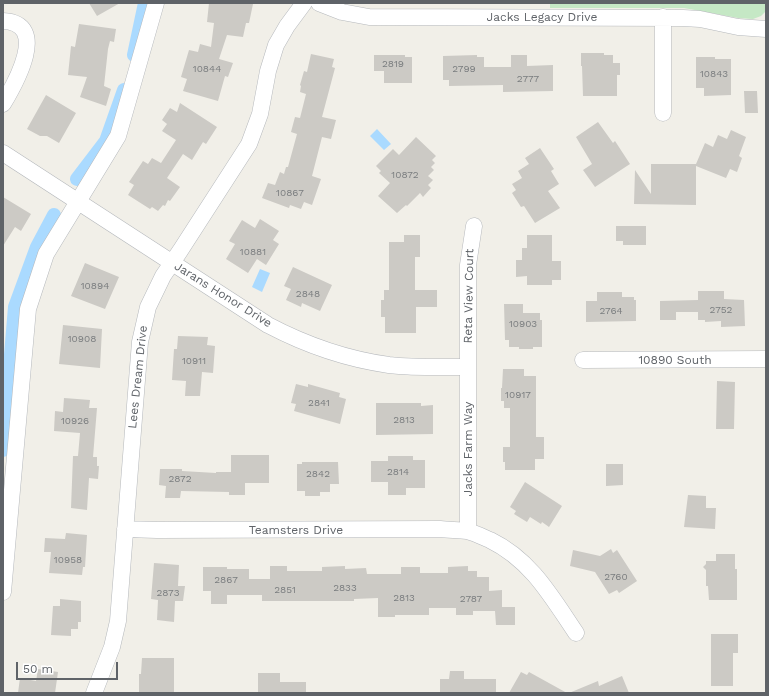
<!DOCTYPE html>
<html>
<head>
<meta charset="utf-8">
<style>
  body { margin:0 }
  #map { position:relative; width:769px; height:696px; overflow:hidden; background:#f1efe8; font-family:"Work Sans",sans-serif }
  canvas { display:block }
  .frame { position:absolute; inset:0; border:4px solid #5f6368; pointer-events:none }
  .scale { position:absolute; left:16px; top:662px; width:102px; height:18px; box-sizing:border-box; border:2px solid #5f6368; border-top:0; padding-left:5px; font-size:12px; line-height:14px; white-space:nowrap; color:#5f6368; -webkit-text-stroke:3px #fff; paint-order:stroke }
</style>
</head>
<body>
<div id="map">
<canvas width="769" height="696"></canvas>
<div class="frame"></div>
<div class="scale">50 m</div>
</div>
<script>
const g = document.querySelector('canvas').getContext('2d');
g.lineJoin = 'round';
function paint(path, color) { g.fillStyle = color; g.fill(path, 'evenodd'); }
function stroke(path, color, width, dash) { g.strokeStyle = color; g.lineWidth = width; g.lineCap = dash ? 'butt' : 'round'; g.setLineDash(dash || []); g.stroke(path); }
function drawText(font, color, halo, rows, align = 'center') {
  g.font = font + ' "Work Sans",sans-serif'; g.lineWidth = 3; g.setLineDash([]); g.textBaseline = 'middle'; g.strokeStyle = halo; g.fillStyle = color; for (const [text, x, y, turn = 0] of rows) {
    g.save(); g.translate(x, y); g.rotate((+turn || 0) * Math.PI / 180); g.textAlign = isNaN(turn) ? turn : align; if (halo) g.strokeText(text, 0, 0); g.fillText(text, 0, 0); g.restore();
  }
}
paint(new Path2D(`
  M550,3H766V11L761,16L753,19L738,18L684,8H550Z`), '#c5e8c5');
paint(new Path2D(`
  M377,129L391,144L384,150L370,136Z
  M260,269L270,273L262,292L252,287Z`), '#aadaff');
stroke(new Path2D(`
  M134,55L145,3
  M77,179L106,141L124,90
  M3,450L15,307L37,247L54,215`), '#aadaff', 14);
paint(new Path2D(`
  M89,3H120L97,16Z
  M209,3L253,4L249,23H246L243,37L227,35L219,59L233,63L228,77L225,76L218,101L183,91L187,79L181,77L189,50L198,52L200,44L211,47L214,23L207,22Z
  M79,24L116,29L114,42L110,41L108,49L104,86L111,89L106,106L80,97L87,77L68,75L71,46L75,47Z
  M581,53H604V55H613V63H620V75H617V96H583L582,66H581Z
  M311,54L334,59L332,67L335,68L322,117L336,120L331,139L322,137L312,176L321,179L312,205L304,202L301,209L290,205L289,208L262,198L268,183L275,185L280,172L284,174L286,167H288L297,134L291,132L295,117L300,118L306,94L300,92L301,86L300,85L304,71L307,72Z
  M374,55H405V57H412V83H384V71H374Z
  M477,55V57H484V67H511V55H527V66L553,65V91L503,92V85L449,86V80H443V56Z
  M696,57H715V59H731V95L704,96V88H696Z
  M744,91H757L758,113H745Z
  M46,95L76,113L59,143L47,136H40L27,129Z
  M180,103L217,127L206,144L203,142L192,160L183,154L167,178L180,187L170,201L168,200L165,206L163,205L158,211L152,207L150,209L128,195L134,185L129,182L143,161L148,164L152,158L161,163L176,140L162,131L167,124L162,120L170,108L177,112Z
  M598,122L613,143L615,141L630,164L595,187L583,170L592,164L576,137Z
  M731,130L746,137L739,156L742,158L737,172L730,169L726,178L696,166V205L634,204L635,170L651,194V164H696L705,143L713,147L718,135L727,139Z
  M416,137L436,156L432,160L435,163L431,167L434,170L428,176L433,180L428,185L431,188L423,197L420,193L407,206L406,205L397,213L378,196L390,183L379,173L381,171L376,166L393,149L399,155Z
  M540,148L554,169L551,171L559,184L548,191L560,208L535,223L524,206L521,207L512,193L516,190L512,184L522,178L518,171L529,164L525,158Z
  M3,197L31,214L21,231L15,227L3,246Z
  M260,219L279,231L273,240L279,244L266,265L257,259L248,273L226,259L235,244L229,241L242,220L255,228Z
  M616,226H646V245H623V241H616Z
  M404,235H420V257H415V290H437V307H416V333H385V317H381V300H384V290H389V242H404Z
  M527,235H552V261H561V280H552V285H527V276L516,277V260H522V248H527Z
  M85,263L119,277L105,309L71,296Z
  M293,267L332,285L320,311L302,303L301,307L286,300L291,289L284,286Z
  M698,291H724V299L744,300L745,326L721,327V321L705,322V320H698V312H676V320H660V301L698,300Z
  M597,292H622V297H634V300H636V321L586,322V301H597Z
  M504,304H523V313H540V320H542V347H533V349H519V347H509V340H505Z
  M63,325L102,329L100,368L59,364Z
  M178,336L208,337L207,345L215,346L213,373L202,372L200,396H185L186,381L172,380L174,349H177Z
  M503,369H524V376H536V437H544V459H535V470H505V462H503V447H510V408H504V401H501V388H502Z
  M717,381L735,382L734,429H716Z
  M296,384L308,387V384L340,393L339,397L346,399L340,424L294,411L296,404L291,403Z
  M64,398L90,400L89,408H97L93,457H97V466H99L98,479L89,478L87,510L71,508L73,456H78L80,433L54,431L55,411L63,412Z
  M376,403H421V406L433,405V434L376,435Z
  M231,455H269V483H245V495H229V492L181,491L180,498H165L166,486L159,485L160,469H182V471L216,473V472H231Z
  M388,456H413V460H425V488H406V495H388V482H371V461H388Z
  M302,462H338L339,484H330V492H320V496H305V491H297V464H302Z
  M606,464H623V485L606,486Z
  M525,482L562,506L549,527L542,522L541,524L530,517L527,522L514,514L516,511L510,507Z
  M688,495L706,496V508H716L715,529L684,527Z
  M66,533L87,535L85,567H83L82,575L49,573L51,552H44L45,538L65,539Z
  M611,549L613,553L617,550L637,581L619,593L617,590L609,594L595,572L570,566L573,550L600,556Z
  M716,554H735V569H737V600H709L708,586H706V570L703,567L706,564V561H716Z
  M154,563L179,565L178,586H185L183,601H175L174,622L157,620L158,600L151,599Z
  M270,566H287V571H322V567L345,566V569L366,568L367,574H401V567H420V573H448V567L468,566V571H477V577H489V591L502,590V607H515V625H496L495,611H473V615H456V608H429V615H395V617H378V598L354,599V601H262V595H227V604H211V591H203V567H227V569H249V579H270Z
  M60,599L81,601V622H78V629H71V636L51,635L53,606H60Z
  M711,634H738V653H733V686H711Z
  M142,658H174V693H139V674H141Z
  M38,669L58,672L55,693H18L20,678L36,681Z
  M450,671H464V679H496V693H440V679H449Z
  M521,672L527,675L529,672L567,693H509Z
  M258,673H280V682H306V693H258Z
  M622,676L629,693H569L598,681L599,686Z`), '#cccac5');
const minor = new Path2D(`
  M319,3L342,12L369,17L683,18L700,19L738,27L766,29
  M663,17V113
  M3,21C50,23 15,84 3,104
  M3,153L268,325C306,345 346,359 389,365C415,368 442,367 468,367
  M583,360L766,359
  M125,529L157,530L440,529C449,530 458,530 467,531C475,533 483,537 490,540C531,560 551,596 576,633
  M468,531V265L474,226
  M3,592L28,309L46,254L118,136L156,3
  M94,693L112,647L118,621L140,342L148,307L163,276L180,251L249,144L260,114L268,71L276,45L287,26L304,3`);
stroke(minor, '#b5b8bc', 17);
stroke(minor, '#fff', 16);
drawText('10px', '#7a7d7f', null, [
  ["2819",393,64],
  ["10844",207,69],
  ["2799",464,69],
  ["10843",714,74],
  ["2777",528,79],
  ["10872",405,175],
  ["10867",290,193],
  ["10881",253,252],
  ["10894",95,286],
  ["2848",308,294],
  ["2752",721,310],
  ["2764",611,311],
  ["10903",523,324],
  ["10908",82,339],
  ["10911",194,361],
  ["10917",518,395],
  ["2841",319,403],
  ["2813",404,420],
  ["10926",75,421],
  ["2814",398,472],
  ["2842",318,474],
  ["2872",180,479],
  ["10958",68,560],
  ["2760",616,577],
  ["2867",226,580],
  ["2833",345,588],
  ["2851",285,590],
  ["2873",168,593],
  ["2813",404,598],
  ["2787",471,599]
]);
drawText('12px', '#5f6368', '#fff', [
  ["Jacks Legacy Drive",542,17],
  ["Jarans Honor Drive",223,295,32],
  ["Reta View Court",469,296,-89],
  ["10890 South",675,360],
  ["Lees Dream Drive",138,377,-84],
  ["Jacks Farm Way",468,449,-90],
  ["Teamsters Drive",296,530]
]);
</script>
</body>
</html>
